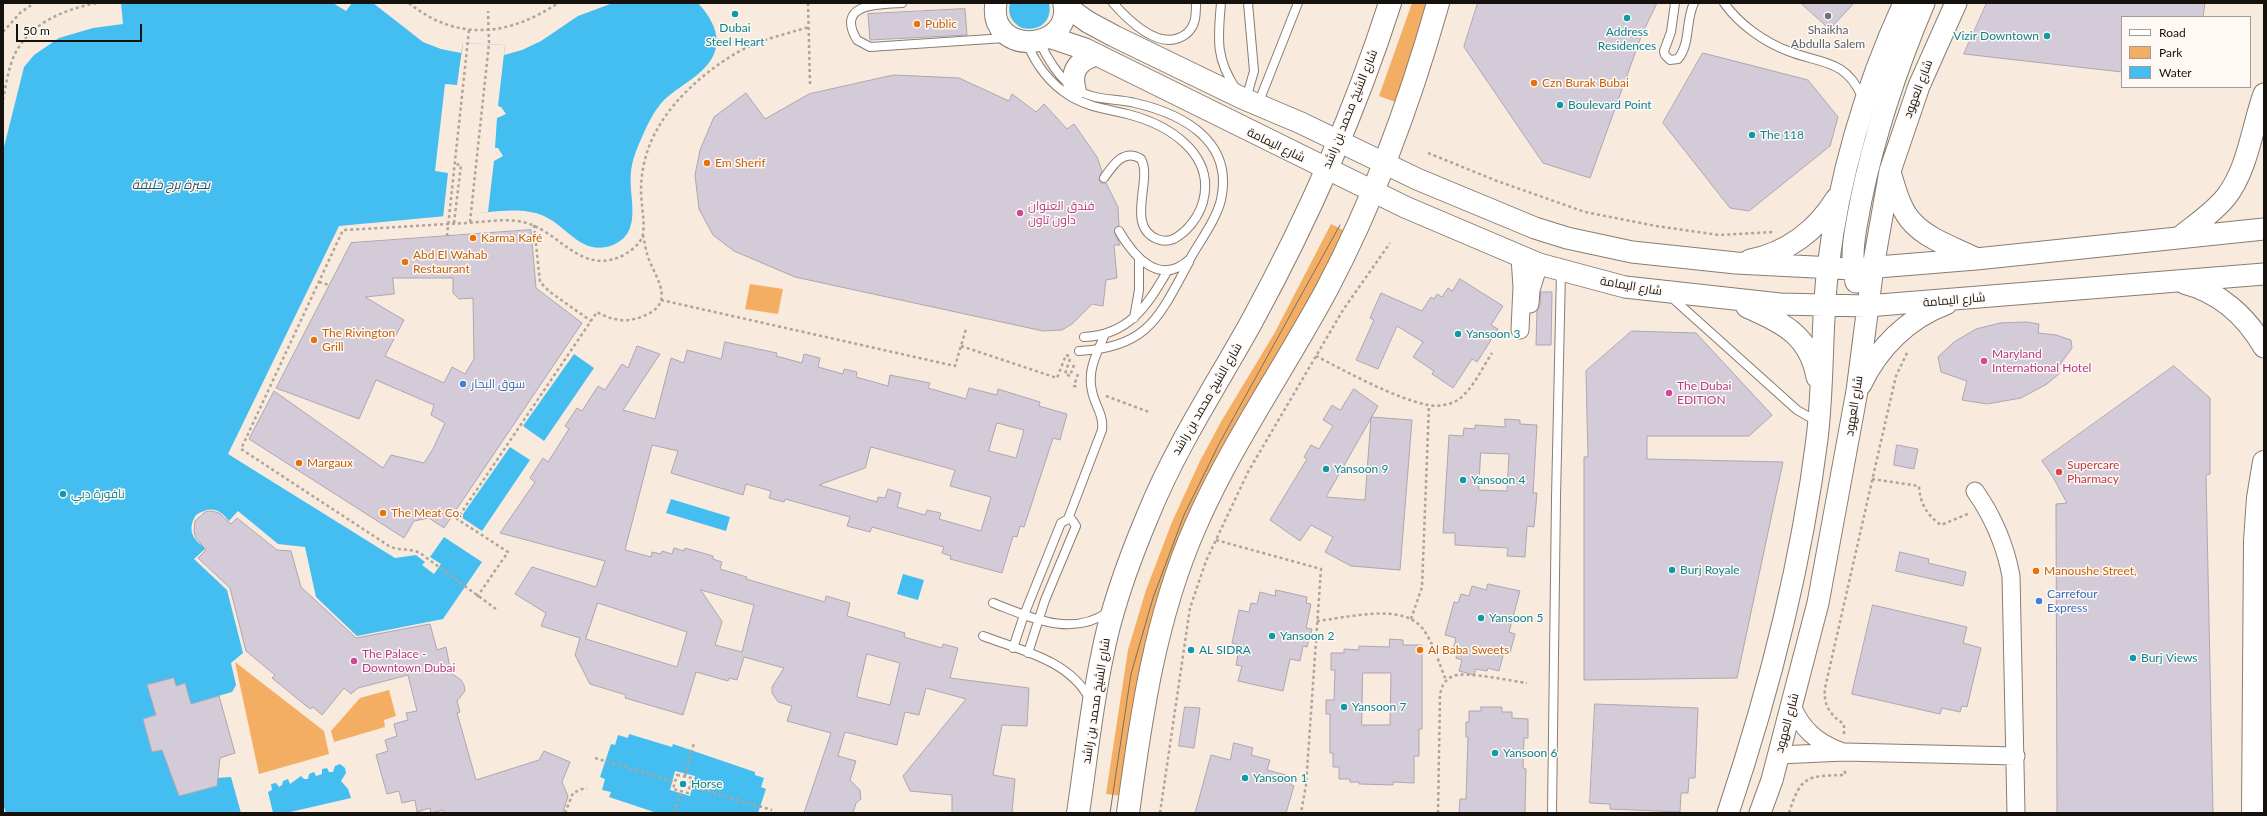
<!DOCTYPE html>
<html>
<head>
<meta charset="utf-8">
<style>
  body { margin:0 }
  #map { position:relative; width:2267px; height:816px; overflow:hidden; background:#f8eadd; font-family:Lato,sans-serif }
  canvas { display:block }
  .frame { position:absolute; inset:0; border:4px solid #15110c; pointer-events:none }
  .legend { position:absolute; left:2121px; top:16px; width:130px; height:72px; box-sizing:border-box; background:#fef9f4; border:1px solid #a19c97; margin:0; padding:5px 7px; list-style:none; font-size:12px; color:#15110c }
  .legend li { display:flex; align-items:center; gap:8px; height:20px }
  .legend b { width:20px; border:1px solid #a19c97 }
  .scale { position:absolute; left:16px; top:24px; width:126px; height:18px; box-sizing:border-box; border:2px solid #15110c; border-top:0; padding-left:5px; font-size:12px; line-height:14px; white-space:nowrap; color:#15110c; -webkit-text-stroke:3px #fef9f4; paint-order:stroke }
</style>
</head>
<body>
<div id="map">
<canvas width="2267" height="816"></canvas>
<div class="frame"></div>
<ul class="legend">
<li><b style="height:5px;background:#fff"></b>Road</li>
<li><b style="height:11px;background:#f4ae63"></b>Park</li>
<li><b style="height:11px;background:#44bef0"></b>Water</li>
</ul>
<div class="scale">50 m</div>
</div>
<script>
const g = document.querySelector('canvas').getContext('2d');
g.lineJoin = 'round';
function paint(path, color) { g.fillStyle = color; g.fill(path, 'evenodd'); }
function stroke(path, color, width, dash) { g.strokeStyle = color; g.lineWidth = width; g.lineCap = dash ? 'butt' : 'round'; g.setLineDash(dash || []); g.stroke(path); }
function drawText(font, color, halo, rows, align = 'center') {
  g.font = font + ' Lato,Cairo,sans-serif'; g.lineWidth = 3; g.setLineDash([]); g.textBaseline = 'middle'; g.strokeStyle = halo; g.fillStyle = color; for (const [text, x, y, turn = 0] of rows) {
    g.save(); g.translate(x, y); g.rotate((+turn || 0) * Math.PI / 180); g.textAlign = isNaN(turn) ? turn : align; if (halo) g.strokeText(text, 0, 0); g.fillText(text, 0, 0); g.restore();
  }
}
paint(new Path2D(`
  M1412,3H1429L1419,37L1395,102L1379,96Z
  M1331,224L1347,232L1219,460L1122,796L1106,794L1128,650L1146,590L1172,522L1200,461L1222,420L1274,334Z
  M750,284L783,289L778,314L745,309Z
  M235,662L324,731L329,754L259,774Z
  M389,690L396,716L384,720L385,727L334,742L331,731L360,698Z`), '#f4ae63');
paint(new Path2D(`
  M121,3H333L346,11L352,3H373L423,42L441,49L461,53L463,43L505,45L504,55L522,50L541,41L578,16L613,3H698C721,28 725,53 697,75C686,84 673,91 663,101C654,111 647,125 642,137C637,148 632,160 631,172C628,197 644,232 613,245C582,257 568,227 544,216C530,210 515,210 500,211L339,226L228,454L395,558L416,555L425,562L422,565L434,574L441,564L430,557L444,537L482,562L443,619L357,636L316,597L305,547L278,544L238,511L229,521C219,508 210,506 196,515C187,529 192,540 206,548L194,559L227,590L243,653L231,663L236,685L232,692L191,704L185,683L176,686L174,678L148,685L156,715L143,719L152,752L179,745L176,767L169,769L179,796L217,786L216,778L231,777L241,813H6L3,804V151L24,67L34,55L59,38L93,28L123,24Z
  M1010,3H1049C1053,21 1039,32 1022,28C1012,23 1007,14 1010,3Z
  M574,354L594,368L544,441L523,426Z
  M510,447L530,460L482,531L461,517Z
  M671,499L730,517L726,531L666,513Z
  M903,574L924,580L918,600L897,594Z
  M629,734L672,747L673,744L755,772V775L764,778L761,787L766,789L758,813H657L609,797L611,792L602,790L605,779L600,777L611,744L615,745L618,735L628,738ZM675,771L695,776L690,796L670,790Z
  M340,764L345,768L346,773L341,781L348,789L351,798L286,813H273L268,792L272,790L271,784L276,783L279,787L282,785L283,781L288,779L290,784L301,776L304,779H308L309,774L314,772L316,776L322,774V769L327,768L329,772H333L335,766Z`), '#44bef0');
paint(new Path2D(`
  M463,43L505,45L498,106L501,107L506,114L497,118L495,148H498L503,156L494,161L488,212L443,218L448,173L435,171L445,84L457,85Z`), '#f8eadd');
const building = new Path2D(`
  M1478,3H1657L1642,34L1590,178L1543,163L1464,47Z
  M1801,3H1854L1830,29Z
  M1987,3H2205L2203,17H2122V72L1964,54Z
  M965,9L967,35L870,40L868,14Z
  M1703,53L1808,80L1838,117L1830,146L1749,211L1730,208L1663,123Z
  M894,75L959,78L1009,101L1012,94L1036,112L1044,104L1067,129L1074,124L1097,157L1102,171L1099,180L1101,183H1106L1118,207L1119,226L1114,231L1120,245H1114L1117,278L1106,280L1103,306L1092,304L1072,324L1062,330L1043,331L795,277L734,251L713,235L699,209L695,175L700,150L714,117L746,93L765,119L809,94Z
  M531,230L536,288L582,323L444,528L429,518L414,521L404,538L249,439L274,391L383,468L391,455L424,463L433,449L445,423L431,415L434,405L376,380L359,419L276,388L351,243ZM393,278H453V293L459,299L473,298L474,359L465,374L452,367L444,383L385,356L404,320L365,297L394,294Z
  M1460,279L1503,306L1491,325L1498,329L1477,362L1472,359L1453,388L1432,374L1434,371L1413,357L1423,342L1397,326L1378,369L1356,360L1374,320L1370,318L1381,293L1422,311L1431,297L1434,299L1437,294L1442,297L1448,288L1452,291Z
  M1541,292H1552L1551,345H1536L1537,311L1540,305Z
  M2027,322L2039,324L2038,333L2056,335L2071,340L2072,348L2056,370L2060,373L2047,384L2021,398L1987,404L1962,400L1967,381L1941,372L1938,357L1954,342L1976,329L2000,323Z
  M1632,331L1696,333L1772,415L1749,436H1647V459L1783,462L1737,678L1584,680V457H1588L1586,371Z
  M725,342L777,353L776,356L802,363L804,354L820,358L818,367L843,374L844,369L857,372L856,377L888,386L890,375L930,383L928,388L966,399L969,388L997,395L998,389L1040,402L1039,406L1067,414L1060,440L1053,438L1024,527L1020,526L1017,537L1013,536L1002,573L950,559L951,556L942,553L944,547L872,527L870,532L847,526L850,517L785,499L784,502L769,498L771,491L746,484L743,495L671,473L678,451L652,445L625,550L651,557L652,552L661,554L662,551L672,554L674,548L684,551L685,548L713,556V559L722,562L720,569L747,577L746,579L825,602L826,596L850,603L847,616L905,633L904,637L942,648L943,644L958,648L950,678L1029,688L1027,726L1002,725L993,775L1015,779L1012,813H952V795L910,791L903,776L966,699L926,688L919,715L905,712L897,745L845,732L838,756L856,761L850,780L860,790L861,799L856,803L853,813H804L831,733L787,721L792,706L778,702L772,693V687L784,668L744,657L737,680L729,678L728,681L696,672L683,715L625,698L626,695L590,684L575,655L580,638L541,626L546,613L515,594L532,567L596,587L605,561L500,533L535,482L530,478L543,458L548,462L569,429L565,426L577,408L582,411L598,386L605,390L622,364L628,368L637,346L660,354L623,410L655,419L671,358L684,363L687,350L721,359ZM997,423L1024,430L1016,458L989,451ZM871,447L955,470L950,486L991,497L981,531L939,519L941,513L927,510L925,515L897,507L901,493L888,489L885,498L878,497L877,502L819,485L865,468ZM701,590L754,605L742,652L715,645L722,622ZM598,603L687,632L677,667L586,639ZM867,654L900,663L890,705L857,697Z
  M2174,366L2210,398V474L2206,475L2213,813H2057L2056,504L2067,503L2053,477L2042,461Z
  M1354,389L1378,406L1326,497L1365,500L1371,417L1412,420L1400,570L1351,566L1325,552L1333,537L1311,525L1300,541L1270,520L1307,459L1304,457L1311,445L1319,449L1333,426L1323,420L1332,405L1340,410Z
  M1505,419L1520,420V424L1537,425L1533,493H1537L1534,527L1527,526L1525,557L1507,556L1508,548L1455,545V533H1443L1449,435L1463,436L1464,428L1475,429V425L1505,427ZM1481,453L1509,454L1507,491L1479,490Z
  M1897,445L1918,449L1914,469L1894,465Z
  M212,511L219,513L231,524L237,518L277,550L291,551L301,587L356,638L430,624L437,650L446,647L451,673L461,680L464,685L465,691L457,701L460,712L457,713L476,780L539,760L544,751L570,762L562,782L568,796L563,813H444L443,810L431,813L430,808L417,812L415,800L402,803L399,791L387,794L376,755L388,751L385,740L397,736L394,724L408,720L406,713L417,711L408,675L358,688L351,694L344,688L322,715L313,707L310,709L272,678L275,675L246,651L230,588L198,558L206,550L196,538L194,532L195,521L205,512Z
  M1900,552L1929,559L1928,563L1966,572L1963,586L1896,571Z
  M1488,584L1520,591L1509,632L1515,634L1510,653L1504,652L1499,671L1488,668L1487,671L1476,669L1474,675L1459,671L1462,660L1456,658L1457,651L1453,650L1456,638L1445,635L1454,602L1458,603L1461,594L1469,596L1472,586L1486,590Z
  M1276,590L1307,597L1306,603L1311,604L1306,628L1312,629L1307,647L1303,646L1300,661L1290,659L1283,691L1238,681L1242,666L1236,665L1240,645L1232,643L1239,610L1249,612L1251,603L1257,604L1260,592L1275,596Z
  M1873,605L1967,627L1963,643L1981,648L1967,707L1962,706L1960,712L1942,708L1940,714L1852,694Z
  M1390,639L1403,640V645H1422V729H1419V756H1414V783L1393,782V785L1359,784V782H1350V779H1339V767H1333V753H1330V714H1326V700H1334L1335,670H1331V653H1344V649L1359,650V646L1389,647ZM1363,673H1391L1390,725H1362Z
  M174,678L176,686L185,683L191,704L219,696L235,753L220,758L217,786L179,796L162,750L152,752L143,719L156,715L147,685Z
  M1595,704L1698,708L1695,778H1689L1688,793H1681L1680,812L1610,809V804L1590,803Z
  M1185,707L1200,708L1194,748L1179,746Z
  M1481,707H1502V712H1512V718L1528,719V738H1524L1523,768L1526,769L1525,813H1459L1460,799H1466L1468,737H1466V722H1469V711H1481Z
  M1234,743L1253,748L1251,755L1270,760L1267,770L1286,775L1284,781L1291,783V785L1294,786L1286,813H1195L1211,755L1230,760Z`);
paint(building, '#d4cbd9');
stroke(building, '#aea5b3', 1);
const service = new Path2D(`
  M902,3C879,4 835,3 857,40L870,47L1005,38
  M1113,3C1129,21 1161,53 1186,34C1196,26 1196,15 1196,3
  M1221,3C1218,38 1215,58 1236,89
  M1675,3L1671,32L1664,51L1665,55L1670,60L1678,59C1691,43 1685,21 1694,3
  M1724,3C1739,24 1764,42 1788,51C1821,64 1846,59 1862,97
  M1039,41C1048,59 1059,79 1076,89C1094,101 1115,98 1135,103C1183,114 1234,141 1221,200C1216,220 1200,241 1190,259C1160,287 1134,257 1119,231
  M1027,43C1036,65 1049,83 1070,96C1088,107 1107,109 1127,114C1167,124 1216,153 1203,202C1200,212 1194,222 1186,230C1177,238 1169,244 1157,239C1125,226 1153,179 1141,159C1124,148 1113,165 1104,178
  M1246,99L1254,71L1248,3
  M1258,104L1298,3
  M1670,296L1797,410L1818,422
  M1134,318L1139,290V259
  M1084,337C1129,335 1147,306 1168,270
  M1079,351C1148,348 1159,317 1189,262
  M1068,519L1102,430C1104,415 1095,406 1092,391C1087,370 1097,353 1105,334
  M993,603C1030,617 1071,638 1108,612
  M983,636C1020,650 1069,660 1089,698
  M1013,648L1024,615L1061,523L1068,519L1072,520L1076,526L1045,600L1028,653
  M1552,813L1556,498L1561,271`);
const minor = new Path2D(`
  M1530,304L1531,290L1539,264
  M1520,330L1522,287L1520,257
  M1975,491C1994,518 2005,544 2011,576L2016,813
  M1792,706C1802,729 1816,742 1840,751
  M1779,755L1844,752L2016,756`);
const tertiary = new Path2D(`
  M996,3C987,56 1073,53 1064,3
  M1064,5L1088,22L1114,36L1242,98L1301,123L1417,179L1535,228L1567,238L1632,252L1736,263L1853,269L1976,259L2264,229
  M1049,37L1085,49L1405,207L1539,264L1625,287L1780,304L1867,306L2264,274
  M1075,89C1070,71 1079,59 1097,55
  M1890,172C1895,188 1900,210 1913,223C1929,240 1955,248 1975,258
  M2180,237C2196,224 2213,213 2226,197C2248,169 2252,127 2264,94
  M1750,260C1787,253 1817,230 1836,199
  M1856,282C1849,253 1856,228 1861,200C1875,132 1897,67 1924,3
  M2184,283C2219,292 2246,316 2264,347
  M1747,307C1782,323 1809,334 1817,377
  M1861,384C1878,348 1908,318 1946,304
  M1728,813C1769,691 1801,567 1817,439C1824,382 1821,324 1828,267C1839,176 1866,86 1904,3
  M1760,813L1772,780L1818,603L1857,391L1873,267L1890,171L1919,86L1956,3`);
const primary = new Path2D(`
  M1078,813C1086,761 1091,708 1102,657C1111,608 1129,560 1148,515C1176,446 1216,386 1252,321C1307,220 1355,112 1390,3
  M1128,813C1141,716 1155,618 1195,527C1231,444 1284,369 1327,289C1375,198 1410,102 1438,3
  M2253,813L2255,541L2258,498L2264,462`);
stroke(service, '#897d72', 10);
stroke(minor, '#897d72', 19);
stroke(tertiary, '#897d72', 23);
stroke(primary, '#897d72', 24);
stroke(new Path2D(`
  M409,3C457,42 509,36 558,3
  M808,3L810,84
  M3,32L20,13L34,3
  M3,100C5,89 7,78 10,67C21,27 60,10 97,3
  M1428,153L1497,181L1585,212L1656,226L1719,235L1773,232
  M470,222L489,43L488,11
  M454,223L461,165L454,164
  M534,225L540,282L550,292L591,321
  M447,236L469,30
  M319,282L329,285
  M661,300L955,366L966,329
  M961,346L1057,378L1066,355L1069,356
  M1316,356C1347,372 1394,398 1428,405C1438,407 1449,405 1458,400C1473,389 1482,368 1492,353
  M1070,359L1065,374L1070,376L1075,362
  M1078,374L1074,386L1079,387
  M1106,396L1149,412
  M1872,479L1919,486C1920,504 1927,515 1941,525L1970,513
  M1216,540L1321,569L1306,785L1301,813
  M477,597L508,552L457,519L597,312C611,320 626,323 641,317C675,305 659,283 650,262C646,253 645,244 643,235
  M496,609L420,553C410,548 399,551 389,546L241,449L343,230C385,228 426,225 467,223C485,222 505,218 523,222C558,230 578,272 617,258C626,255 642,244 643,234C645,220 641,204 641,190C641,169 647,146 658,128C675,96 717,61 750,46C768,38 789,33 809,27
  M1411,619L1422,587L1429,405
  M1317,621C1346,618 1403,602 1423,629C1434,644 1439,664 1446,680
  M1844,734V724C1830,715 1823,705 1825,688L1889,406L1896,376L1908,351
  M595,758L675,782
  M677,775L692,778L688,793L673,789Z
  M685,776L694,743
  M690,786L772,810
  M565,813L573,793L582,789H587
  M674,813L681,791
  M1160,813L1190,608L1206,561L1248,472L1343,310L1390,243
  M1438,813L1440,696C1441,687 1444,680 1453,676C1465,671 1512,681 1527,683
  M1789,813C1801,775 1807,776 1845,775V769`), '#afa49a', 2.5, [3, 3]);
stroke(service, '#fff', 8);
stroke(minor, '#fff', 17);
stroke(tertiary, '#fff', 21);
stroke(primary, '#fff', 22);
stroke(new Path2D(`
  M1110,813L1131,674L1153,598L1184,515L1219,444L1340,225`), '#786f67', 1);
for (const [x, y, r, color] of [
  [735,14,4,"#0f9aa8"],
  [1828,16,4,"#6b7280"],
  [1627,18,4,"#0f9aa8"],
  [917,24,4,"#e8710a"],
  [2047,36,4,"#0f9aa8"],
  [1534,83,4,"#e8710a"],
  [1560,105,4,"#0f9aa8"],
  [1752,135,4,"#0f9aa8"],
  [707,163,4,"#e8710a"],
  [1020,213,4,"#d1479c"],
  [473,238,4,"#e8710a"],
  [405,262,4,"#e8710a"],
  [1458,334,4,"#0f9aa8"],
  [314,340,4,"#e8710a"],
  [1984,361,4,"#d1479c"],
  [463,384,4,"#3f7fe0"],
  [1669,393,4,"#d1479c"],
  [299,463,4,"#e8710a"],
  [1326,469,4,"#0f9aa8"],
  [2059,472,4,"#e0444e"],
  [1463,480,4,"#0f9aa8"],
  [63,494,4,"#0f9aa8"],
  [383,513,4,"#e8710a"],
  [1672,570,4,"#0f9aa8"],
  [2036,571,4,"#e8710a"],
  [2039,601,4,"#3f7fe0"],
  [1481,618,4,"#0f9aa8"],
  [1272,636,4,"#0f9aa8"],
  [1191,650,4,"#0f9aa8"],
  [1420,650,4,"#e8710a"],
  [2133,658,4,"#0f9aa8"],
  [354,661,4,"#d1479c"],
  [1344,707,4,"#0f9aa8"],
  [1495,753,4,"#0f9aa8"],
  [1245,778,4,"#0f9aa8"],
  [683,784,4,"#0f9aa8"]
]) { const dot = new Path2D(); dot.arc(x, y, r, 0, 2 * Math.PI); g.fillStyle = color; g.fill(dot); stroke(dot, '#fef9f4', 1.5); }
drawText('12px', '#c56008', '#fef9f4', [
  ["Public",925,24],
  ["Czn Burak Bubai",1542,83],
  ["Em Sherif",715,163],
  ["Karma Kafé",481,238],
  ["Abd El Wahab",413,255],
  ["Restaurant",413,269],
  ["The Rivington",322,333],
  ["Grill",322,347],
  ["Margaux",307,463],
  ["The Meat Co.",391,513],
  ["Manoushe Street,",2044,571],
  ["Al Baba Sweets",1428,650]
], 'left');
drawText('12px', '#0d838f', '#fef9f4', [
  ["Dubai",735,28,"center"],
  ["Steel Heart",735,42,"center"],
  ["Address",1627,32,"center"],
  ["Residences",1627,46,"center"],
  ["Vizir Downtown",2039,36,"right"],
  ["Boulevard Point",1568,105],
  ["The 118",1760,135],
  ["Yansoon 3",1466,334],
  ["Yansoon 9",1334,469],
  ["Yansoon 4",1471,480],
  ["نافورة دبي",71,494],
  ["Burj Royale",1680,570],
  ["Yansoon 5",1489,618],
  ["Yansoon 2",1280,636],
  ["AL SIDRA",1199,650],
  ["Burj Views",2141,658],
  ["Yansoon 7",1352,707],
  ["Yansoon 6",1503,753],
  ["Yansoon 1",1253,778],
  ["Horse",691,784]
], 'left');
drawText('12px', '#5b616d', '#fef9f4', [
  ["Shaikha",1828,30],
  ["Abdulla Salem",1828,44]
]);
drawText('12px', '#15110c', '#fef9f4', [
  ["شارع العهود",1918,89,-69],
  ["شارع الشيخ محمد بن راشد",1350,109,-68],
  ["شارع اليمامة",1276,145,26],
  ["شارع اليمامة",1631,286,10],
  ["شارع اليمامة",1954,300,-5],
  ["شارع الشيخ محمد بن راشد",1207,399,-60],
  ["شارع العهود",1854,406,-81],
  ["شارع الشيخ محمد بن راشد",1096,701,-81],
  ["شارع العهود",1787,723,-75]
]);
drawText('12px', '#b23c85', '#fef9f4', [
  ["فندق العنوان",1028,206],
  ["داون تاون",1028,220],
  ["Maryland",1992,354],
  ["International Hotel",1992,368],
  ["The Dubai",1677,386],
  ["EDITION",1677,400],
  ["The Palace -",362,654],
  ["Downtown Dubai",362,668]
], 'left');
drawText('12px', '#366cbe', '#fef9f4', [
  ["سوق البحار",471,384],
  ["Carrefour",2047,594],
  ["Express",2047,608]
], 'left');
drawText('12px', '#be3a42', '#fef9f4', [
  ["Supercare",2067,465],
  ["Pharmacy",2067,479]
], 'left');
drawText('italic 13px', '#26566c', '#fef9f4', [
  ["بحيرة برج خليفة",171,185]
]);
</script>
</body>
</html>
